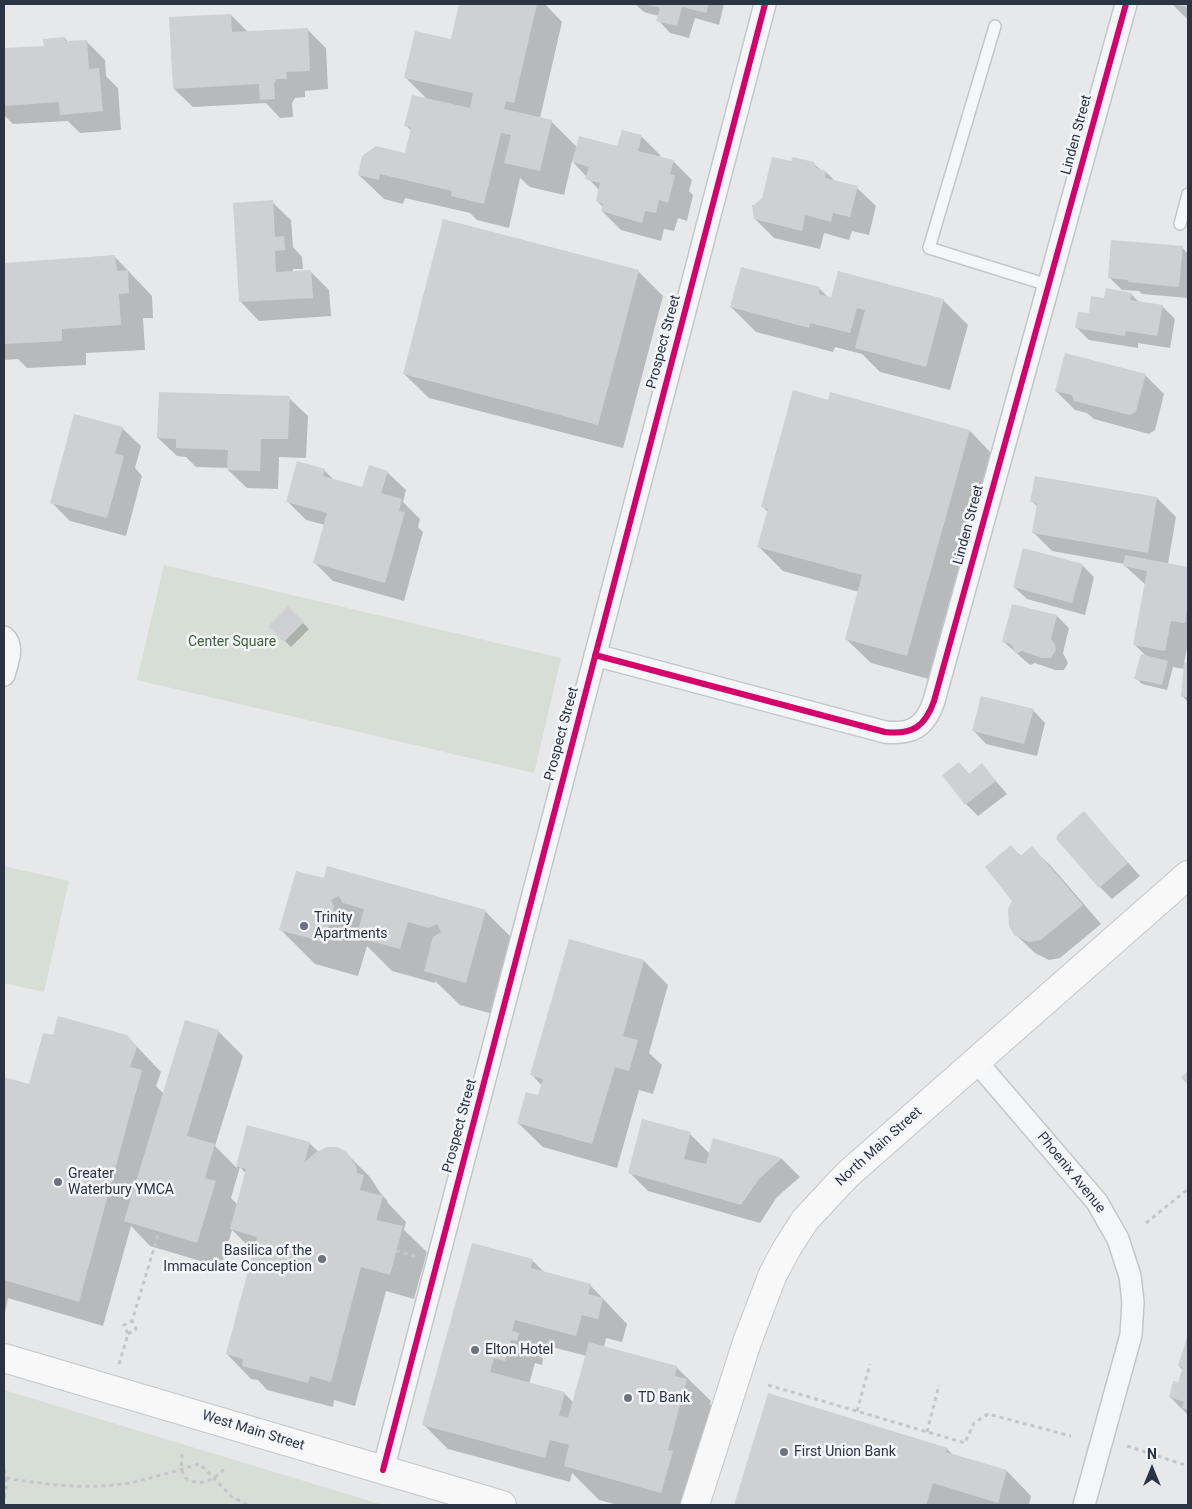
<!DOCTYPE html>
<html>
<head>
<meta charset="utf-8">
<style>
  body { margin:0 }
  #map { position:relative; width:1192px; height:1509px; overflow:hidden; background:#e6e8ea; font-family:Roboto,sans-serif }
  canvas { display:block }
  .frame { position:absolute; inset:0; border:5px solid #2b3445; pointer-events:none }
  .north { position:absolute; left:1127px; top:1444px; width:50px; height:50px; -webkit-text-stroke:4px #f4f6f9; paint-order:stroke; rotate:0deg; font-size:14px; font-weight:700; line-height:20px; text-align:center; color:#2b3445 }
  .north::after { content:''; display:block; margin:auto; width:18px; height:22px; background:#2b3445; clip-path:polygon(50% 0,100% 100%,50% 72%,0 100%) }
</style>
</head>
<body>
<div id="map">
<canvas width="1192" height="1509"></canvas>
<div class="frame"></div>
<div class="north">N</div>
</div>
<script>
const g = document.querySelector('canvas').getContext('2d');
g.lineJoin = 'round';
function paint(path, color) { g.fillStyle = color; g.fill(path, 'evenodd'); }
function stroke(path, color, width, dash) { g.strokeStyle = color; g.lineWidth = width; g.lineCap = dash ? 'butt' : 'round'; g.setLineDash(dash || []); g.stroke(path); }
function drawText(font, color, halo, rows, align = 'center') {
  g.font = font + ' Roboto,sans-serif'; g.lineWidth = 5; g.setLineDash([]); g.textBaseline = 'middle'; g.strokeStyle = halo; g.fillStyle = color; for (const [text, x, y, turn = 0] of rows) {
    g.save(); g.translate(x, y); g.rotate((+turn || 0) * Math.PI / 180); g.textAlign = isNaN(turn) ? turn : align; if (halo) g.strokeText(text, 0, 0); g.fillText(text, 0, 0); g.restore();
  }
}
paint(new Path2D(`
  M164,565L561,658L534,773L137,680Z
  M4,866L69,881L44,992L4,983Z
  M4,1390L383,1505H4Z`), '#d6ded6');
paint(new Path2D(`
  M461,4H545L562,22L540,118L551,121L577,147L618,148L642,137L660,155V158L673,161L692,180L689,191L693,195L687,221L678,218L674,231L664,229L661,241L621,230L602,211L603,207L597,201L600,191L572,161L564,195L530,187L520,178L509,228L477,220L470,213L405,198L403,204L384,199L359,175L406,154L412,131L406,126L427,99L405,77L452,41Z
  M635,4H724L719,25L695,18L689,38L670,33L658,20L659,16L644,12Z
  M1172,4H1188V20Z
  M231,15L248,32L307,29L326,48L328,89L305,91V97L295,98L292,103L293,117L280,118L266,103L193,107L174,89Z
  M65,38L68,42L86,41L105,60L106,76L118,88L121,130L80,133L68,121L13,124L4,115V49L45,47Z
  M792,163H813L821,170L826,172L836,182L857,188L876,206L869,235L852,231L849,240L824,233L820,249L774,238L755,219L763,199Z
  M272,202L291,220L293,247L302,257L303,269H293V272L310,271L329,290L331,316L259,321L241,302Z
  M1182,247L1188,254V298L1142,294L1139,291L1122,290L1109,277Z
  M115,257L152,296L153,318H143L145,350L86,353V365L27,368L18,359L4,360V264Z
  M742,268L820,289L829,298L943,300L968,325L950,390L880,372L862,354L835,347L833,352L756,332L731,307Z
  M638,271L663,296L623,448L429,398L404,374Z
  M1131,294L1140,303L1162,306L1175,319L1170,348L1138,343V348L1089,340L1077,328L1105,299Z
  M1145,375L1164,394L1155,430L1149,434L1094,419L1087,413L1075,410L1056,391Z
  M289,398L308,416L306,458L279,457L278,489L247,488L228,470V468L196,467L186,457L177,456L158,438Z
  M829,401L970,431L994,456L932,680L871,663L846,639L859,592L783,571L758,546L768,512L762,506Z
  M122,428L141,446L135,468L142,476L126,536L70,521L51,502Z
  M324,470L335,481L363,489L387,472L406,490L403,502L420,519L418,527L423,532L404,601L333,581L314,562L325,525L306,520L287,501Z
  M1036,478L1157,498L1176,517L1168,564L1188,568V643L1184,663H1188V702L1182,696L1185,669L1173,667L1167,690L1142,684L1136,678L1147,657L1134,644L1146,585L1125,566V564L1052,551L1033,532L1038,507L1032,501Z
  M1082,565L1094,577L1085,615L1027,599L1014,587Z
  M288,608L309,629L291,647L270,626Z
  M1057,616L1069,628L1063,653L1068,663L1064,670H1055L1035,663L1030,665L1004,642Z
  M1033,710L1045,723L1037,756L986,744L974,731Z
  M959,763L970,775L982,765L1007,794L978,816L966,804Z
  M1084,813L1140,876L1112,899L1100,887Z
  M1011,846L1021,856L1032,848L1051,866L1101,924L1060,958L1049,960L1035,953L1015,934Z
  M328,868L486,912L520,946L501,1016L460,1005L435,981V983L392,971L367,946L358,976L315,964L281,930L325,880Z
  M644,961L668,985L649,1053L662,1065L653,1094L639,1090L617,1168L543,1147L518,1123L539,1096L542,1086L532,1075Z
  M218,1031L243,1056L215,1146L237,1168L248,1127L309,1143L319,1152H345L370,1177L381,1194L388,1201L387,1202L406,1222L404,1230L427,1252L414,1299L386,1291L355,1406L334,1400L333,1407L267,1390L258,1380L251,1379L227,1354L254,1252L232,1230L221,1267L150,1246L131,1226L103,1326L8,1298L4,1318V1079L30,1086L54,1037L127,1036L161,1072L156,1086L164,1094ZM240,1167L246,1174L238,1205L231,1198Z
  M690,1134L710,1154L714,1140L782,1159L800,1177L777,1197L760,1223L648,1191L629,1172Z
  M533,1261L545,1273L590,1285L627,1324L622,1342L606,1338L604,1347L676,1367L711,1401L710,1404L721,1415L701,1505H618L599,1500L572,1473L570,1482L448,1449L424,1425ZM540,1344L587,1356L574,1403L565,1394L529,1384L535,1363L542,1365L543,1359L537,1353Z
  M1188,1336V1415L1170,1397L1179,1384L1183,1370L1179,1366Z
  M769,1395L947,1449L953,1455L1007,1471L1031,1496L1029,1505H735Z`), '#0003');
paint(new Path2D(`
  M459,4H537L514,103L506,101L504,109L552,120L540,171L504,163L511,135L501,133L484,204L451,196L452,191L380,174L379,180L358,175L362,156L376,146L405,153L411,128L404,126L412,95L470,108L473,93L404,78L415,31L451,39Z
  M645,4H709L706,13L682,7L677,26L656,21L660,8Z
  M1175,4H1188V7L1175,5Z
  M231,14L232,32L308,28L310,71L286,72L287,79H276L274,84L275,99L260,100L259,84L173,89L169,17Z
  M65,37V41L87,40L89,69L99,68L103,111L60,115L59,102L4,106V48L44,46L43,39Z
  M622,130L642,135L638,151L674,160L670,174L675,175L668,203L659,200L656,213L645,211L642,223L601,211L603,204L596,201L600,183L585,179L589,167L572,162L579,136L617,146Z
  M772,157L791,161L793,157L814,162L816,168L826,171L825,178L858,186L850,217L833,213L831,222L805,215L802,231L754,219L752,205H754L762,198Z
  M273,200L275,237L284,236L285,250L275,251L276,272L311,270L313,298L239,302L233,203Z
  M443,219L639,270L598,425L403,374Z
  M1111,240L1183,246L1179,287L1128,282V280L1108,278Z
  M115,255L117,271L128,270L129,293L119,294L121,325L62,329V341L4,344V263Z
  M741,267L820,287L819,294L831,297L838,271L944,299L926,367L855,348L865,310L857,308L850,333L810,323L809,328L730,307Z
  M1106,288L1132,293L1130,300L1163,305L1157,336L1126,331L1125,336L1075,328L1078,312L1089,313L1091,296L1104,298Z
  M1065,353L1146,374L1136,411L1130,415L1074,401L1072,395L1055,391Z
  M793,390L828,400L830,392L970,430L907,656L845,639L862,575L757,547L768,509L761,507Z
  M159,392L290,396L288,439H261L260,471L227,470L228,450L176,448V439L157,438Z
  M74,414L123,427L115,453L124,456L107,518L50,503Z
  M297,461L325,469L323,476L362,487L369,465L388,471L381,493L402,499L399,511L405,512L385,583L313,563L327,513L286,502Z
  M1035,476L1157,497L1148,553L1032,533L1037,503L1030,502Z
  M1023,548L1083,564L1072,603L1013,587Z
  M1125,555L1188,567V604L1185,623L1171,621L1165,651L1133,645L1147,571L1123,566Z
  M1012,604L1057,615L1051,639L1055,645L1056,650L1051,658H1042L1022,651L1016,654L1011,644L1002,642Z
  M288,606L304,622L284,642L268,626Z
  M1141,654L1168,661L1162,685L1134,679Z
  M1184,662H1188V697H1181Z
  M981,696L1034,709L1024,744L972,731Z
  M959,762L969,774L982,763L996,781L965,805L942,775Z
  M1084,811L1128,863L1099,888L1056,839L1058,834Z
  M1011,845L1020,856L1032,846L1083,905L1041,940L1029,942L1014,935L1009,926L1008,909L1012,901L985,867Z
  M327,866L486,910L466,983L424,971L433,937L441,932L437,924L429,928L408,922L400,949L356,937L364,909L343,903L339,896L331,900L334,906L324,942L279,930L296,871L324,878Z
  M569,939L644,960L623,1036L638,1040L629,1071L615,1067L592,1144L517,1123L526,1092L538,1095L543,1079L530,1075Z
  M58,1016L127,1035L137,1047L130,1067L142,1070L79,1302L4,1280V1077L29,1084L43,1033L53,1035Z
  M185,1020L219,1030L187,1136L215,1144L205,1178L216,1181L197,1243L124,1221Z
  M1188,1071V1085L1181,1077Z
  M642,1119L691,1132L684,1159L706,1164L713,1138L782,1158L759,1179L741,1205L628,1173Z
  M247,1125L310,1142L304,1163L316,1152L327,1147H337L346,1151L356,1166L357,1173L364,1175L360,1190L383,1196L376,1220L403,1226L390,1275L361,1267L331,1382L310,1376L308,1383L242,1366L243,1359L226,1354L257,1237L230,1229L246,1169L236,1166Z
  M472,1243L533,1259L531,1268L591,1284L588,1294L603,1298L598,1319L582,1315L576,1336L515,1320L512,1331L519,1333L517,1341L511,1340L505,1361L494,1358L490,1372L565,1392L559,1415L568,1418L589,1342L677,1366L675,1376L687,1379L668,1450L673,1451L661,1493L564,1466L569,1445L550,1440L545,1458L422,1425Z
  M1188,1334V1410L1182,1408L1184,1402L1169,1397L1173,1381L1178,1382L1183,1367L1178,1366Z
  M768,1393L948,1448L946,1452L1007,1470L998,1503L933,1483L926,1505H734Z`), '#ced0d3');
const service = new Path2D(`
  M995,26L929,248L1048,285
  M1180,224L1188,194`);
const minor = new Path2D(`
  M4,637C15,647 7,663 4,675
  M595,655L885,732C912,735 925,727 934,701L1126,4
  M976,1061L1097,1202L1118,1239L1130,1276L1133,1302L1131,1335L1084,1505
  M383,1470L765,4`);
const secondary = new Path2D(`
  M4,1358L502,1505
  M695,1505L747,1342L773,1274L787,1248L805,1220L847,1175L1188,875`);
stroke(service, '#c4c6c8', 14);
stroke(minor, '#c4c6c8', 24);
stroke(secondary, '#c4c6c8', 30);
stroke(new Path2D(`
  M1146,1223L1188,1189
  M396,1251L415,1256
  M128,1334L136,1329L132,1321
  M119,1364L128,1334L124,1325L132,1321L158,1235
  M768,1385L965,1443L974,1423L988,1414L1071,1436
  M857,1411L870,1364
  M927,1432L939,1385
  M1127,1446L1188,1466
  M182,1454C182,1461 180,1470 185,1477C187,1480 188,1480 192,1481C206,1486 217,1477 226,1467
  M4,1470L7,1484L4,1500
  M6,1478C47,1485 88,1490 129,1483C153,1478 177,1470 200,1464L232,1497L248,1505`), '#c5c6ca', 3, [4, 4]);
stroke(service, '#f5f6f7', 11);
stroke(minor, '#f5f6f7', 21);
stroke(secondary, '#f8f8f8', 28);
stroke(new Path2D(`
  M595,655L885,732C912,735 925,727 934,701L1126,4
  M383,1470L765,4`), '#d6006c', 6);
for (const [x, y, r, color] of [
  [304,926,5,"#6c737f"],
  [58,1182,5,"#6c737f"],
  [322,1259,5,"#6c737f"],
  [475,1350,5,"#6c737f"],
  [628,1398,5,"#6c737f"],
  [784,1452,5,"#6c737f"]
]) { const dot = new Path2D(); dot.arc(x, y, r, 0, 2 * Math.PI); g.fillStyle = color; g.fill(dot); stroke(dot, '#f4f6f9', 2); }
drawText('14px', '#2b3445', '#f4f6f9', [
  ["Linden Street",1077,135,-75],
  ["Prospect Street",664,342,-75],
  ["Linden Street",969,525,-75],
  ["Prospect Street",562,734,-75],
  ["Prospect Street",460,1126,-75],
  ["North Main Street",879,1147,-42],
  ["Phoenix Avenue",1071,1173,51],
  ["West Main Street",253,1431,17]
]);
drawText('14px', '#3f6138', '#f4f6f9', [
  ["Center Square",232,642]
]);
drawText('14px', '#2b3445', '#f4f6f9', [
  ["Trinity",314,918],
  ["Apartments",314,934],
  ["Greater",68,1174],
  ["Waterbury YMCA",68,1190],
  ["Basilica of the",312,1251,"right"],
  ["Immaculate Conception",312,1267,"right"],
  ["Elton Hotel",485,1350],
  ["TD Bank",638,1398],
  ["First Union Bank",794,1452]
], 'left');
</script>
</body>
</html>
